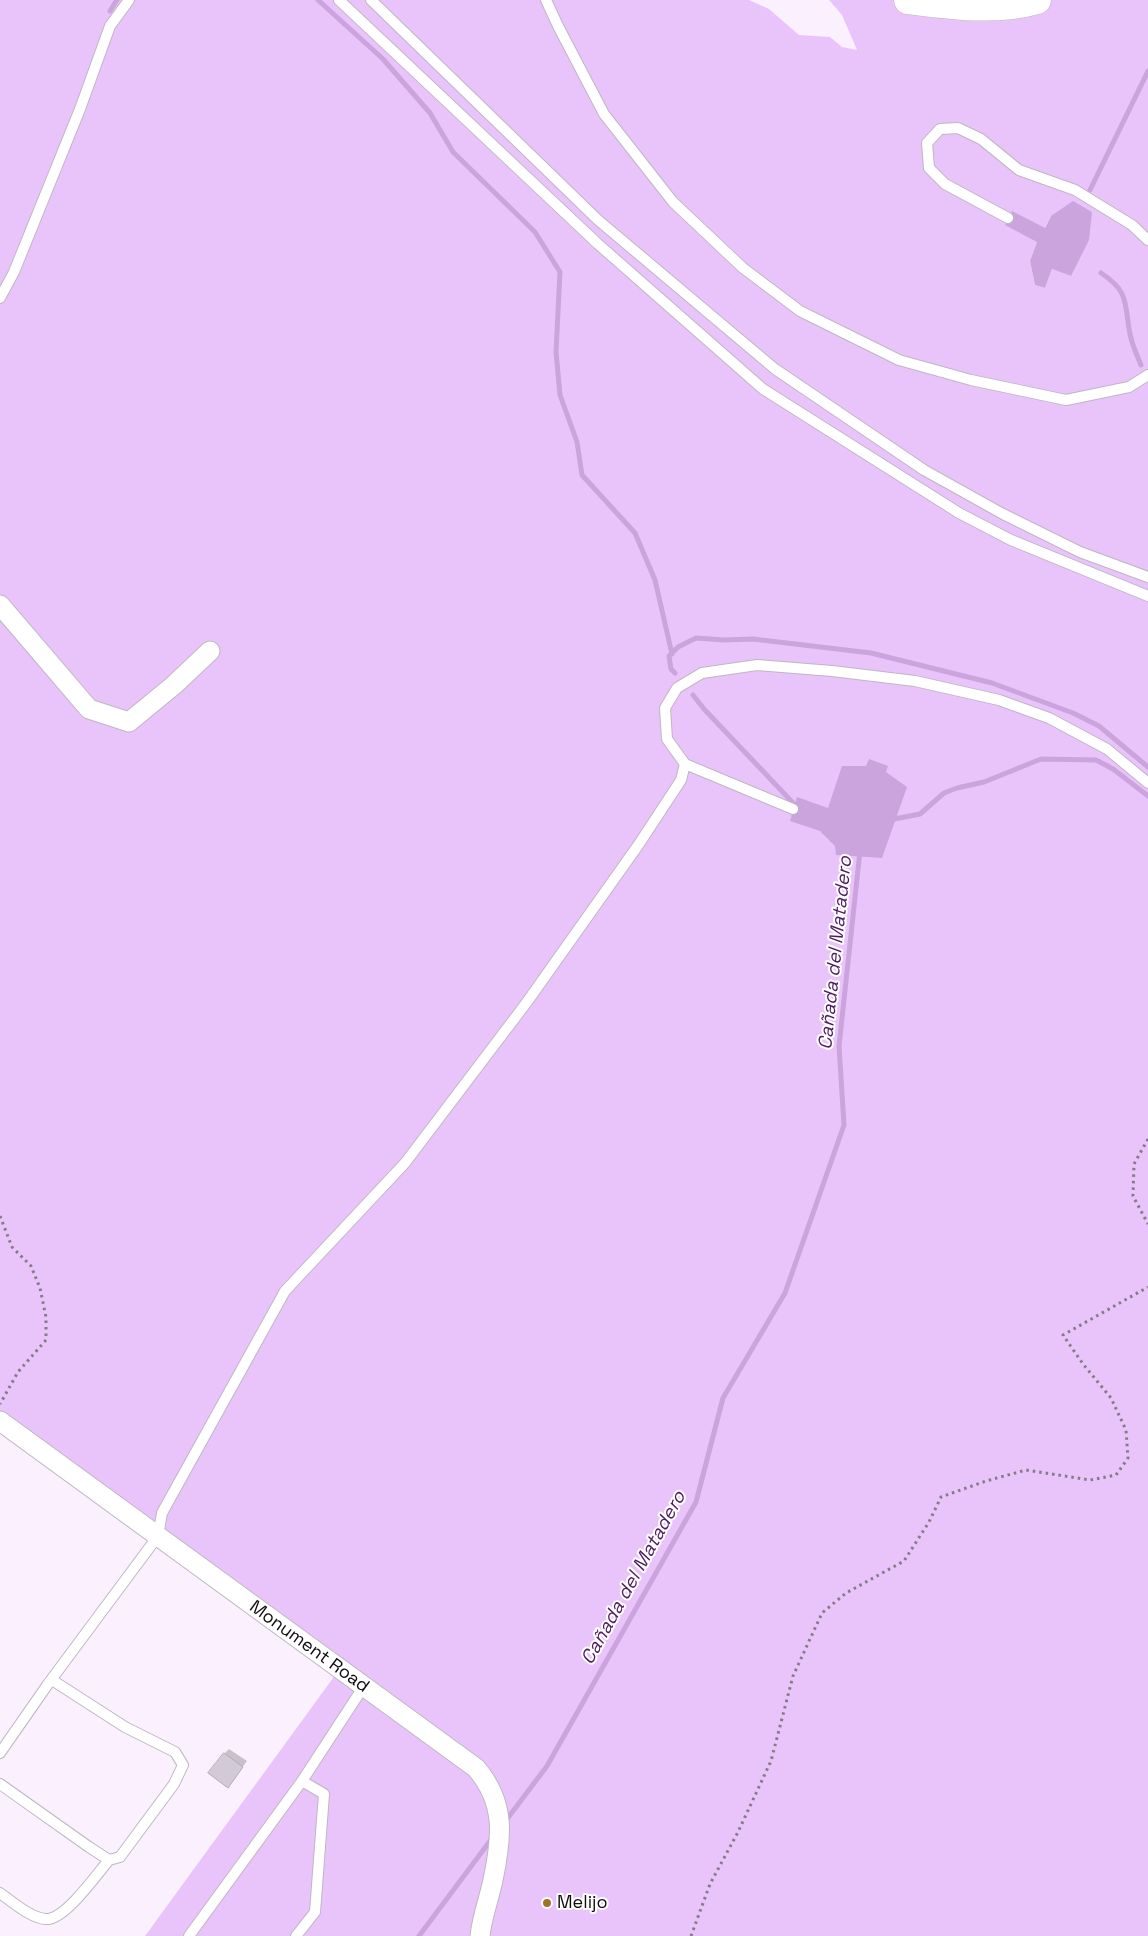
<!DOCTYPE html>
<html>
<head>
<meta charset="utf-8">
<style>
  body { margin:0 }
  canvas { display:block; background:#faf0fe }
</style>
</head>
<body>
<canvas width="1148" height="1936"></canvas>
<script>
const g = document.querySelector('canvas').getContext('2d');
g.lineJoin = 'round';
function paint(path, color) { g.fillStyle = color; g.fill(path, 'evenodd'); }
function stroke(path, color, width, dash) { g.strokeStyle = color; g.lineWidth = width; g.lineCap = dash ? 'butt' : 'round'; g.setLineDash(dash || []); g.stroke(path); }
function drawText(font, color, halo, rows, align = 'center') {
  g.font = font + ' "Space Grotesk",sans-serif'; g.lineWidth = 4; g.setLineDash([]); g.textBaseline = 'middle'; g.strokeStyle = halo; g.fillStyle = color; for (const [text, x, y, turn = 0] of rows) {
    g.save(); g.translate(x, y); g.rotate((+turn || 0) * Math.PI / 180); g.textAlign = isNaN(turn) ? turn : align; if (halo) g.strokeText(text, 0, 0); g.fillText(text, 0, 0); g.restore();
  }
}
paint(new Path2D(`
  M0,0H749L769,9L799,35L830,37L842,47L857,50L842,15L829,0H1148V1936H145L344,1663L0,1411ZM1051,216L1071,276L1052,269L1045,288L1035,285L1030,261L1037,242Z`), '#e9c4fa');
paint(new Path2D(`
  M1073,201L1092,212L1089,240L1071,276L1052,269L1045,288L1035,285L1030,261L1037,242L1005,225L1012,211L1045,228L1051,216Z
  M869,759L888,766L886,772L907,787L882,858L836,855L835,846L820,831L790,821L797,797L828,808L842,766H866Z`), '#cba3dd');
paint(new Path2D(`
  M229,1749L247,1761L232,1781L225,1753Z`), '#0003');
stroke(new Path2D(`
  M318,0L383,59L430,113L453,152L535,232L560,272L556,352L560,395L577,442L582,475L635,533L655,580L672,654
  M110,11L117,0
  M1090,190L1148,71
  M1101,273C1130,292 1124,303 1130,334C1132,345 1137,355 1141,365
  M675,673L671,669L669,656L678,647L696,638L724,640L753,639L871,653L992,683L1073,713L1099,726L1148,767
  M693,695L704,709L795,805L799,807
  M889,820L920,814L944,793L957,788L984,782L1041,759L1096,760L1113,769L1148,796
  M504,1823L547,1766L696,1502L723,1398L785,1293L844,1125L839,1046L860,851
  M419,1936L493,1837`), '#cba3dd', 5);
const building = new Path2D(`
  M224,1753L243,1767L228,1788L208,1773Z`);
paint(building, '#d3cad8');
stroke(building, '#b4abb8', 1);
const lane = new Path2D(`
  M339,0L598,244L763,389L959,513L1011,540L1148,596
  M371,0L598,220L775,369L924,470L1003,514L1080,552L1148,577
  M546,0L558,26L604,114L673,202L743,268L800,311L899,360L971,380L1066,400L1129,387L1148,375
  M1008,218L945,184L929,168L927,143L940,129L958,128L981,139L1019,170L1075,190L1132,225L1148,240
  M0,298L14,272L80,109L110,26L129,0
  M685,764L793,809
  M0,1753L48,1684L158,1536L162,1513L285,1291L405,1163L527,1002L639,844L681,780L685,764L667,739L665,708L677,688L702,673L757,665L832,671L915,681L999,700L1049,718L1107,749L1148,783
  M0,1784L89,1847L109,1860L120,1857L174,1784L183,1765L175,1752L125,1727L52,1680
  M0,1893C11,1901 33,1920 48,1919C67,1917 97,1874 109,1860
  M189,1936L302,1781L364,1686
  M296,1936L315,1912L324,1794L302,1781`);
const street = new Path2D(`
  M0,605L89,709L129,722L174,685L210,651
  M0,1421L476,1768C506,1803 502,1837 493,1880C489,1899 482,1917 480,1936`);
const highway = new Path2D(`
  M908,0C950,5 995,12 1037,0`);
stroke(lane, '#bfb6c3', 12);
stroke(street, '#bfb6c3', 21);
stroke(highway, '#bfb6c3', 29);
stroke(new Path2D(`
  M1148,1139L1134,1164L1133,1196L1148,1224
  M0,1216L12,1247L31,1266L40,1288L46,1317V1340L18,1372L0,1404
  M691,1936L710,1884L738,1832L771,1761L793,1676L822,1613L846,1593L904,1561L929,1522L941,1497L986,1481L1026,1470L1090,1480L1116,1475L1128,1458L1126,1430L1111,1398L1083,1364L1063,1335L1148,1287`), '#837c85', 3, [2.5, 4]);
stroke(lane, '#fff', 10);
stroke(street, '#fff', 19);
stroke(highway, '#fff', 28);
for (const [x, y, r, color] of [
  [547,1903,5,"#a07425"]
]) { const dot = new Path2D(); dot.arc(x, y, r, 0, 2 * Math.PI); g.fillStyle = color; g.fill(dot); stroke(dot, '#fff', 2); }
drawText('18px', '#100d11', '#fff', [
  ["Monument Road",309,1647,36]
]);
drawText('18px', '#100d11', '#fff', [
  ["Melijo",557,1903]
], 'left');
drawText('italic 19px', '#4d1b60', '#fff', [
  ["Cañada del Matadero",836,953,-84],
  ["Cañada del Matadero",634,1578,-61]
]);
</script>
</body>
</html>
